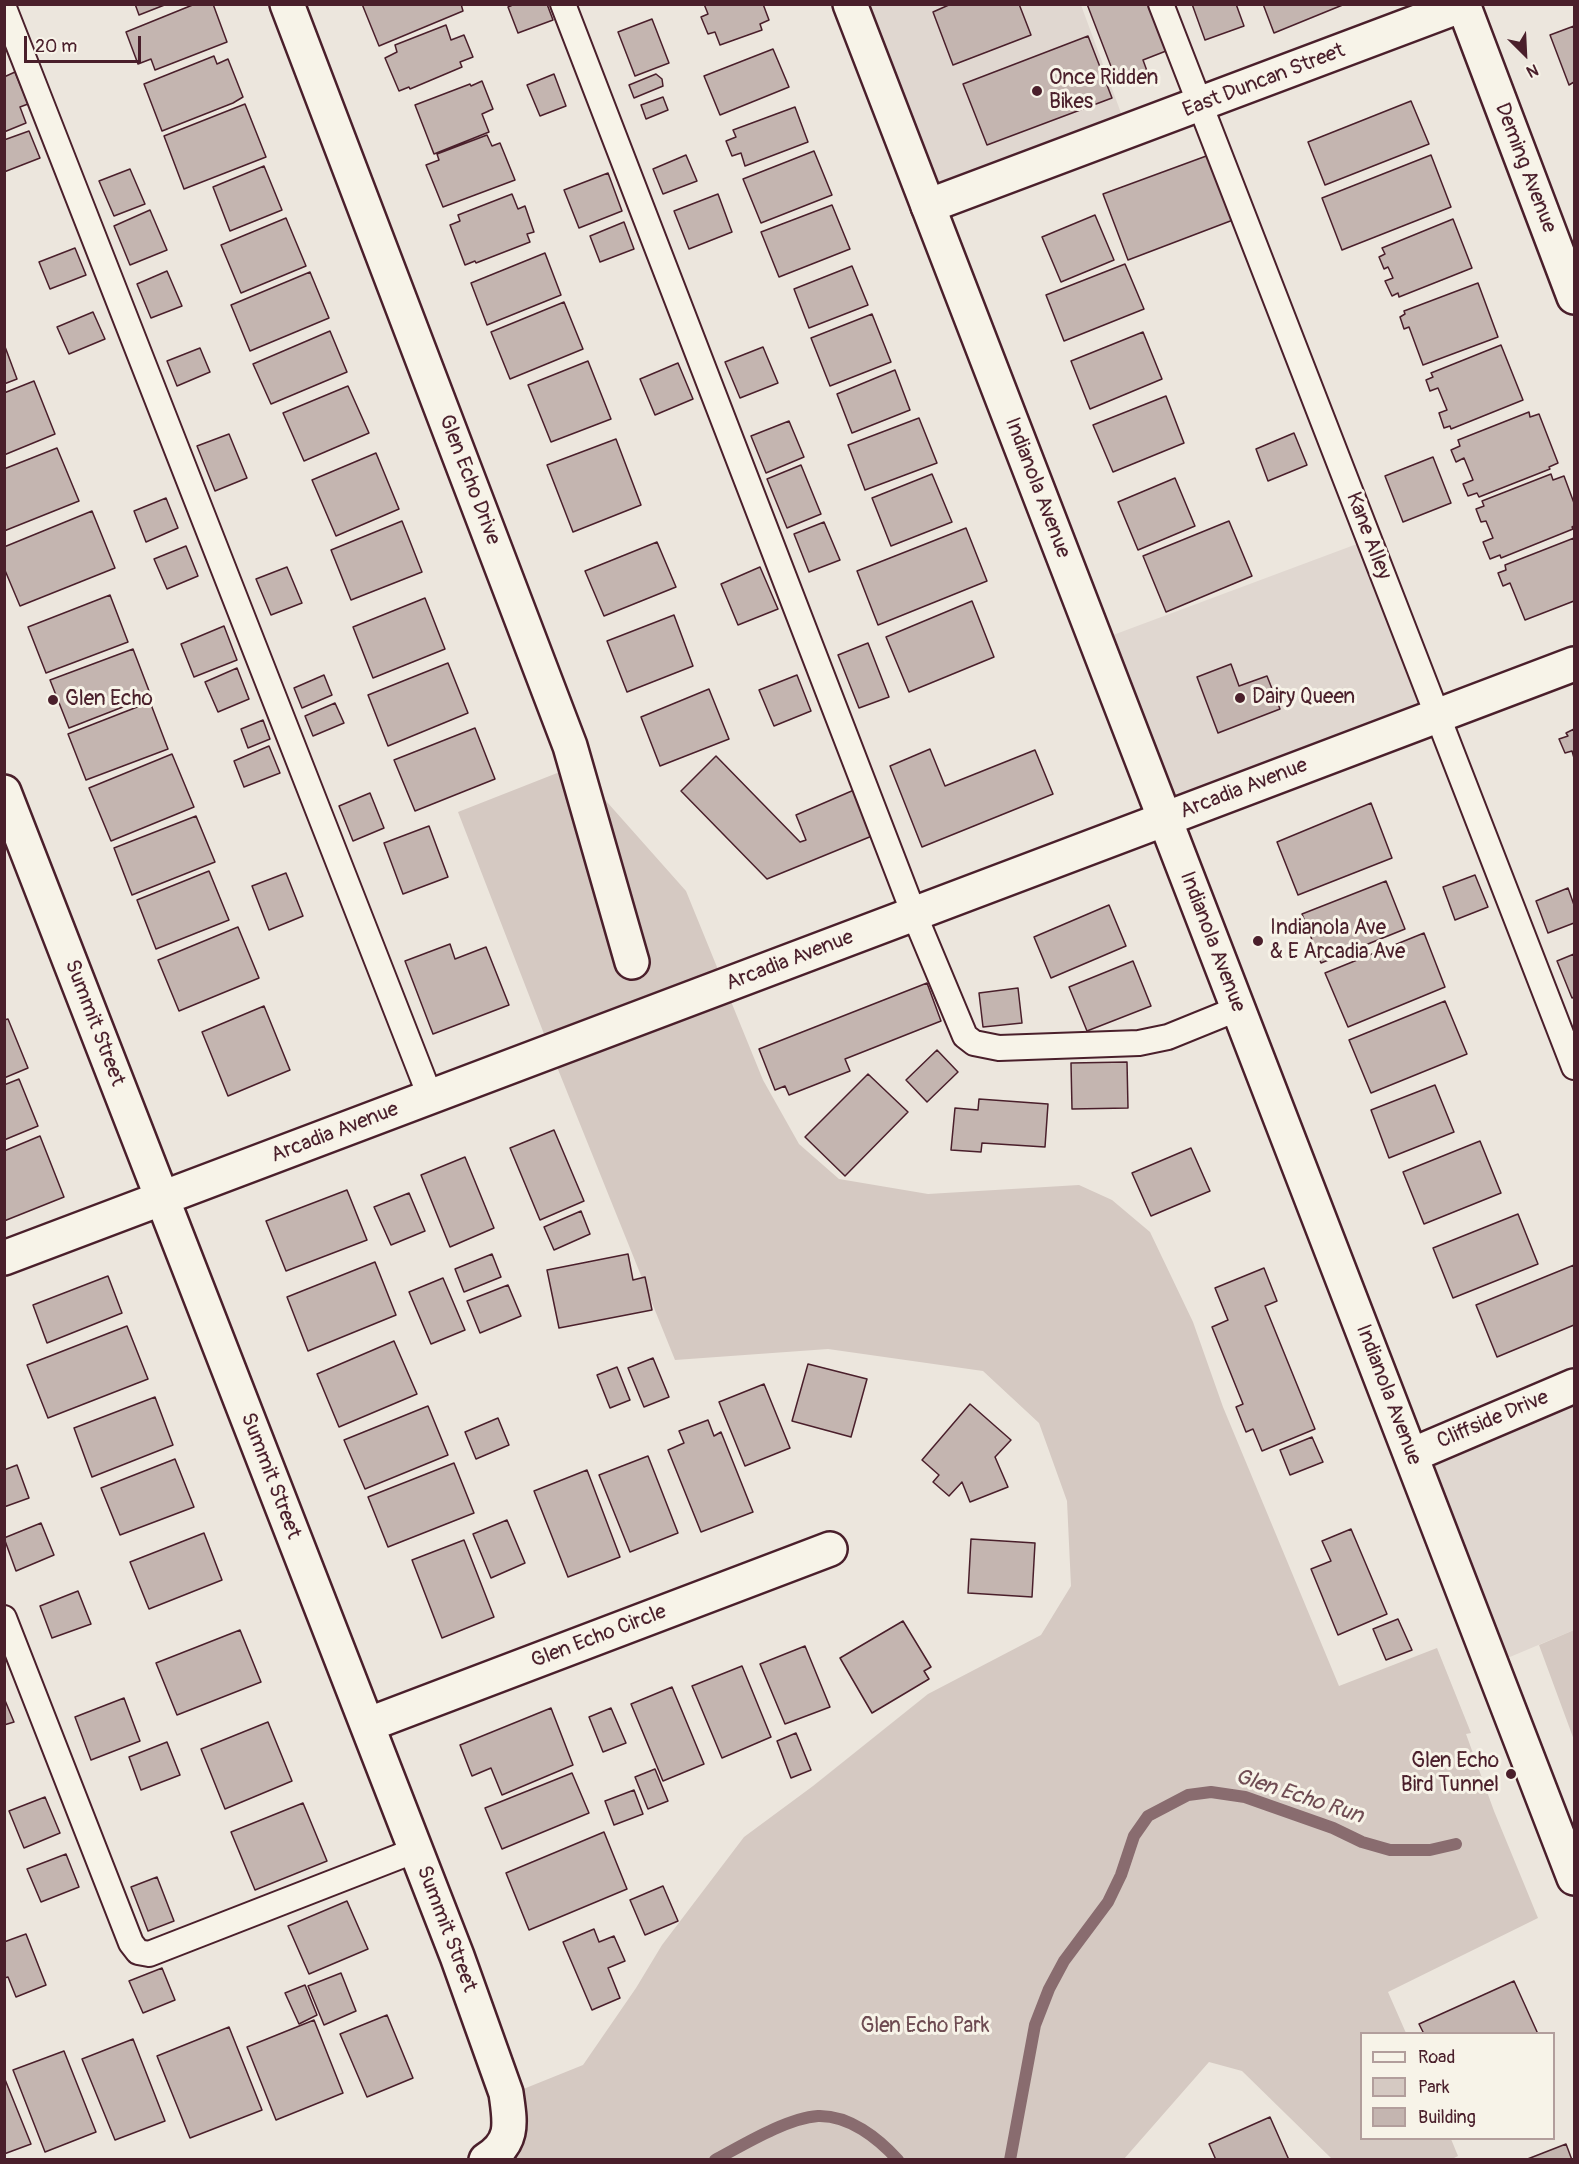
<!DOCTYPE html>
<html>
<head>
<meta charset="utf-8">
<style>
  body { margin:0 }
  #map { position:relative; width:1579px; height:2164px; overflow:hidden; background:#ece6dd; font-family:Pangolin,sans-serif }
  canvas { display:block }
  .frame { position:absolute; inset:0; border:6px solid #4a1f2b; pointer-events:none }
  .legend { position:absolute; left:1360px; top:2032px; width:195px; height:108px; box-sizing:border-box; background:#f7f3e8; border:2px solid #b29e9c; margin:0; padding:8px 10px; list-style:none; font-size:18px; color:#4a1f2b }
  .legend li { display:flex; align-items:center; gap:12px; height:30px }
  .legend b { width:30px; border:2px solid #b29e9c }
  .north { position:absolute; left:1495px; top:24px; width:60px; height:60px; -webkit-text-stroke:4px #f7f3e8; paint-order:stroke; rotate:156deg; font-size:16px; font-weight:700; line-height:24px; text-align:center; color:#4a1f2b }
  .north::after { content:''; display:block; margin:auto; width:21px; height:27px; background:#4a1f2b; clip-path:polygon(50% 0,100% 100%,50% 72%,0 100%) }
  .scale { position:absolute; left:24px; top:36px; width:117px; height:27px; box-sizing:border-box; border:3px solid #4a1f2b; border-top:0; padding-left:8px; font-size:18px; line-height:21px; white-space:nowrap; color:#4a1f2b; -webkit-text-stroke:4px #f7f3e8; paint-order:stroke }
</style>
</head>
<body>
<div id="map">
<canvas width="1579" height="2164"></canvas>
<div class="frame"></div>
<ul class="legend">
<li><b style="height:8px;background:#f7f3e8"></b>Road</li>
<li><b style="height:16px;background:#d5c9c2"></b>Park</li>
<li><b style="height:16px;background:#c4b5b0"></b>Building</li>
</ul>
<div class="north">N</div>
<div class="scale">20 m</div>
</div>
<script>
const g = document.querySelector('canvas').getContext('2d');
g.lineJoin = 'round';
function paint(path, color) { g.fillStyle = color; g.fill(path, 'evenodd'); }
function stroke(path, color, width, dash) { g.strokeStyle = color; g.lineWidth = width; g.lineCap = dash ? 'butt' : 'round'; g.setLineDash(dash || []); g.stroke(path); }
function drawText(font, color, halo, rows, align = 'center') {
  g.font = font + ' Pangolin,sans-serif'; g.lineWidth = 6; g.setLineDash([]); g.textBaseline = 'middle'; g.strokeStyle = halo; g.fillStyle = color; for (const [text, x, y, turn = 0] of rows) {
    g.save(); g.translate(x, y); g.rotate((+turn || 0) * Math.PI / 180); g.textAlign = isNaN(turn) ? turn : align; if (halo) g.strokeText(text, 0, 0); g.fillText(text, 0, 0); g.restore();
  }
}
paint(new Path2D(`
  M850,5H1081L1128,132L928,206Z
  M1373,538L1440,720L1157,826L1089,644Z
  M1574,1397V1630L1498,1662L1423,1460Z`), '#e0d7d0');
paint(new Path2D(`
  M575,766L686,891L763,1080L799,1144L839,1179L928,1194L1079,1185L1112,1200L1150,1232L1193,1322L1223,1407L1339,1686L1437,1648L1471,1733L1466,1734L1494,1811L1538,1918L1388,1992L1406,2033L1362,2034V2138L1451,2139L1458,2156L1450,2160L1332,2159L1242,2071L1209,2062L1124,2159H486L506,2096L583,2065L636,1988L662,1945L744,1837L813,1786L928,1694L1041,1635L1071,1586L1067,1501L1039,1423L983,1371L828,1349L675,1360L551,1052L458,812Z
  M1574,1630V1740L1539,1645Z`), '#d5c9c2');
stroke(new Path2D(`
  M715,2160C743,2145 787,2118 818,2116C849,2115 878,2138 898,2160
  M1010,2160L1035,2025L1049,1989L1064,1961L1108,1902L1121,1875L1134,1836L1148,1816L1188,1795L1211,1792L1245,1797L1333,1828L1362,1842L1390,1850H1430L1456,1844`), '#896c6f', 12);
const building = new Path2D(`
  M135,4H167L139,15Z
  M195,4H213L227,42L155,70L151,59L138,64L126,32Z
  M362,4H461L463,11L379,46Z
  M515,4H547L553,20L518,33L508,7Z
  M704,4H763L769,20L760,24L762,30L720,45L715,32L708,34L701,17L708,14Z
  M951,4H1019L1031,35L953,65L933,12Z
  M1087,4H1148L1166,51L1143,60L1147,71L1117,82Z
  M1192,4H1236L1244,26L1205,40Z
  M1263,4H1345L1274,33Z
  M652,19L669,63L635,76L618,32Z
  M446,25L451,40L464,35L473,57L460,62L462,67L410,89L409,87L399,91L385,58L397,52L395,45Z
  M1574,26V82L1569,85L1550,35Z
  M1088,36L1112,98L987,145L963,84Z
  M773,49L789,87L720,115L704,76Z
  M214,56L217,64L228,59L243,97L233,103L162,131L144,84Z
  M15,72L28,104L20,107L26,123L4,132V77Z
  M554,74L566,106L540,116L527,85Z
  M656,74L662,79L663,86L634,98L629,85Z
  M482,81L493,109L482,114L489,132L434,154L415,105L470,84L471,86Z
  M663,97L668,110L646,119L641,105Z
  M1411,101L1429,144L1325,185L1308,142Z
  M245,104L266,157L184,189L164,136Z
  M795,107L808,142L745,166L741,153L732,156L726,141L736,137L733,130Z
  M29,131L40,158L4,172V140Z
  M487,135L492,146L500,143L515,180L443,207L426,165L439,160L437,154Z
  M814,151L832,195L761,223L743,179Z
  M686,155L697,181L663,194L653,169Z
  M1209,155L1233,220L1128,260L1103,194Z
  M1431,155L1451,207L1342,250L1322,198Z
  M264,166L282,210L230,231L213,187Z
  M130,169L145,204L114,216L99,181Z
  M608,173L622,211L579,228L564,190Z
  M512,194L518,209L525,206L534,232L527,234L530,242L476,263L475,261L465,265L450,225L460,221L458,215Z
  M718,194L732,232L689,249L674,211Z
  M832,205L850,249L779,277L761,232Z
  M150,210L167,250L130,265L114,226Z
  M1095,215L1114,260L1061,282L1042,237Z
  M286,218L306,266L241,293L221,245Z
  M1453,219L1472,268L1399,297L1398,293L1392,296L1385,281L1393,278L1388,267L1384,269L1379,257L1385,254L1382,248Z
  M624,222L634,249L600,262L590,236Z
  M75,248L86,275L50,289L39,262Z
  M545,253L561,295L487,325L471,283Z
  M1125,264L1144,309L1064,341L1046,295Z
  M852,266L868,305L809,328L794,289Z
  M167,271L182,306L151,318L137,284Z
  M310,272L329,318L250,351L231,305Z
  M1478,283L1498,337L1423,365L1409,327L1404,329L1400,317L1405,314L1404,311Z
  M564,302L583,349L510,379L491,332Z
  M93,312L105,339L69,354L57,327Z
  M872,314L891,362L830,386L811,338Z
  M330,331L347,372L271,404L253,364Z
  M1143,332L1162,379L1090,409L1071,361Z
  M4,344L17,379L4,384Z
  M1501,345L1523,400L1451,429L1450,426L1444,428L1439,413L1447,410L1438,388L1430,391L1426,380L1433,377L1431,373Z
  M763,347L778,383L740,398L725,362Z
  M200,348L210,372L177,386L167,361Z
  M588,361L611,419L551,442L528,385Z
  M678,363L693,399L655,415L640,379Z
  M895,370L910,410L852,433L837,394Z
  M34,381L55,434L4,455V393Z
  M348,386L369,433L304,461L283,413Z
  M1166,396L1184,443L1113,472L1093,425Z
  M1529,412L1530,417L1539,414L1558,463L1549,467L1550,469L1479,497L1477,493L1468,496L1463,484L1473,480L1464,458L1456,462L1451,450L1460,446L1458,440Z
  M919,418L937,463L865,490L848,445Z
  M789,421L804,457L766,473L751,436Z
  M1294,433L1307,465L1268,481L1256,449Z
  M229,434L247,478L215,491L197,446Z
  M616,439L641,505L573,532L547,465Z
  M57,448L79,501L4,531V469Z
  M376,453L399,509L336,536L312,480Z
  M1433,457L1451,503L1403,522L1385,476Z
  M801,465L821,514L787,528L767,479Z
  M932,474L952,522L891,546L872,498Z
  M1551,474L1553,480L1564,476L1574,503V526L1572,527L1573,529L1501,558L1500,555L1490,559L1483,542L1493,538L1486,521L1481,522L1476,509L1484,506L1482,501Z
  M1175,478L1195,526L1138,550L1118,502Z
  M166,498L178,528L146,542L134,511Z
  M92,511L115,568L20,606L4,568V547Z
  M402,521L422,572L351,600L331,550Z
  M1229,521L1252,576L1166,612L1143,556Z
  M824,522L840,560L809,572L794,534Z
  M966,528L987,581L878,625L857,571Z
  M1574,538V601L1525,620L1510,583L1503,586L1498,573L1506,570L1505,565Z
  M657,542L676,587L604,616L585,571Z
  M186,546L198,576L167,589L154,559Z
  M287,567L302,603L271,615L256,579Z
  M760,567L778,609L738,625L721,584Z
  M110,595L128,642L46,673L28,627Z
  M425,598L445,649L373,678L353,627Z
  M972,601L994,657L909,692L886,637Z
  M674,615L693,666L627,692L607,641Z
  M224,626L237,660L194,677L181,644Z
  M868,643L889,697L859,708L838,655Z
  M133,649L151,696L69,728L50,680Z
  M448,663L468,713L388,746L368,695Z
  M1231,664L1239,686L1267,676L1280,709L1218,733L1197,677Z
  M237,668L249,699L218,712L205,682Z
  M324,675L332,695L302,708L294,688Z
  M797,675L811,711L774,726L759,690Z
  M709,689L729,739L660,766L641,717Z
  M150,702L168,749L86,780L68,734Z
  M335,703L344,723L313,736L305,716Z
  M263,720L270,739L248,748L241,729Z
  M475,728L495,779L415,811L394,760Z
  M1574,729V758L1572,751L1565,753L1559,739L1568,736L1566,733Z
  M269,746L280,773L244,787L234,761Z
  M930,749L945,786L1035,750L1053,794L922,847L890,766Z
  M172,754L194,807L111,841L89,788Z
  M716,756L800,842L806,840L796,815L854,790L872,836L767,879L681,791Z
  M370,793L384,828L353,841L339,806Z
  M1371,803L1392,858L1298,895L1277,842Z
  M196,816L215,862L132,895L114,848Z
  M429,826L448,877L403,894L384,843Z
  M209,871L229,920L156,949L137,900Z
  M286,873L303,916L269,930L252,886Z
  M1475,875L1488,907L1455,920L1443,887Z
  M1386,881L1405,929L1321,963L1302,914Z
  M1568,888L1574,905V923L1548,933L1536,901Z
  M1109,905L1126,946L1051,978L1034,937Z
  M238,927L259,978L179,1011L158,960Z
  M1424,933L1445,987L1348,1027L1325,973Z
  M450,944L455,959L486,947L509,1005L433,1034L405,961Z
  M1574,954V997L1572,998L1557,961Z
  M1133,961L1151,1006L1087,1031L1069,987Z
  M927,983L941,1021L845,1059L850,1071L789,1095L785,1086L775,1090L759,1049Z
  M1018,988L1022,1023L983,1027L979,993Z
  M1445,1001L1467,1054L1371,1093L1349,1040Z
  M264,1006L290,1070L228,1096L202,1032Z
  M8,1019L28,1068L4,1078V1020Z
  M937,1050L958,1072L927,1102L906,1080Z
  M1127,1062L1128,1108L1072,1109L1071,1063Z
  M868,1074L908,1112L845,1176L805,1137Z
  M19,1079L38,1126L4,1140V1085Z
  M1435,1085L1454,1132L1389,1158L1371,1110Z
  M979,1099L1048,1104L1045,1147L982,1143L981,1152L951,1150L955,1108L978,1110Z
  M554,1130L584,1201L540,1220L510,1148Z
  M40,1136L64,1197L4,1221V1151Z
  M1480,1141L1501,1193L1424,1224L1403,1172Z
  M1191,1148L1210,1191L1151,1216L1132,1173Z
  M465,1157L494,1228L450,1247L421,1175Z
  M347,1190L367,1240L286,1271L266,1221Z
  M409,1193L425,1231L391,1245L374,1207Z
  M581,1211L590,1234L554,1250L544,1227Z
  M1518,1214L1538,1264L1453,1298L1433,1248Z
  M492,1254L501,1277L464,1292L455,1269Z
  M628,1254L633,1280L645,1277L652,1310L559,1328L547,1270Z
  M375,1262L396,1315L308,1351L287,1297Z
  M1574,1265V1325L1497,1357L1476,1305Z
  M1264,1268L1277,1301L1265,1306L1315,1429L1262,1451L1253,1429L1246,1432L1236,1407L1243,1404L1212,1327L1228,1320L1215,1288Z
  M108,1276L122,1313L47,1343L33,1305Z
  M443,1278L465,1330L431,1344L409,1292Z
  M508,1285L521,1316L480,1333L467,1301Z
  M127,1326L148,1379L48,1418L27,1365Z
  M394,1341L417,1394L339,1427L317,1374Z
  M653,1358L669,1397L644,1407L628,1368Z
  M808,1364L867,1379L851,1437L792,1421Z
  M617,1367L630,1400L610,1408L597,1375Z
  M764,1384L790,1448L745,1466L719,1402Z
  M155,1397L173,1445L92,1477L74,1428Z
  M970,1404L1011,1440L995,1457L1008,1487L970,1502L962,1482L949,1496L933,1482L939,1475L922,1460Z
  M428,1406L448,1455L365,1489L344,1440Z
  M498,1418L509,1445L476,1459L465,1432Z
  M708,1420L714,1436L721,1432L753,1512L701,1532L668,1450L684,1443L679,1431Z
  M1312,1437L1323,1462L1290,1475L1280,1450Z
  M648,1456L678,1533L630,1552L599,1475Z
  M175,1459L194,1507L120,1535L101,1488Z
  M454,1463L474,1513L388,1547L368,1497Z
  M17,1465L29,1498L4,1507V1470Z
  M587,1470L620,1557L568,1577L534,1491Z
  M507,1520L525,1563L491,1578L473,1534Z
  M41,1523L54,1555L16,1571L4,1538Z
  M1351,1529L1387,1614L1338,1635L1311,1569L1331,1561L1322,1541Z
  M204,1533L222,1580L149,1609L130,1562Z
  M971,1539L1035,1543L1032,1597L968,1593Z
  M464,1540L494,1617L442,1638L412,1560Z
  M78,1591L91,1624L52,1638L40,1606Z
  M1398,1619L1412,1650L1386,1660L1373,1629Z
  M903,1621L931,1667L924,1671L929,1679L872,1713L840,1658Z
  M240,1630L261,1682L177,1715L156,1663Z
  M805,1646L830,1707L785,1724L760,1664Z
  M742,1666L771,1737L722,1758L692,1686Z
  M672,1687L704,1764L663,1781L631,1704Z
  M4,1698L14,1722L4,1725Z
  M124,1698L140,1741L91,1760L75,1717Z
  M551,1708L573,1765L502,1795L491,1768L472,1776L460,1745Z
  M611,1708L626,1743L603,1752L589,1717Z
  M268,1722L292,1781L225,1809L201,1749Z
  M796,1733L811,1770L791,1778L777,1741Z
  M167,1742L180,1775L141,1790L129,1757Z
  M655,1769L668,1801L648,1809L635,1777Z
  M572,1773L589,1813L502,1849L485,1808Z
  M634,1790L643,1814L614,1825L605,1801Z
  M45,1797L60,1833L24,1848L9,1811Z
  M303,1803L327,1861L255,1890L231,1832Z
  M604,1832L627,1889L529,1930L506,1873Z
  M66,1854L79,1887L41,1902L27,1869Z
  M157,1877L174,1921L148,1931L131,1887Z
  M663,1886L678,1921L645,1935L630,1900Z
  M347,1901L368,1949L309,1974L288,1926Z
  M594,1929L599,1942L614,1936L625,1961L608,1968L620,1998L592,2010L563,1942Z
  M26,1934L46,1985L16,1997L8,1977L4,1978V1942Z
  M162,1968L175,2000L143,2013L129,1981Z
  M341,1973L356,2011L324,2025L308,1986Z
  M1514,1981L1538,2034H1424L1419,2024Z
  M305,1985L317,2015L299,2024L285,1993Z
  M387,2015L413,2078L367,2097L340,2034Z
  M314,2020L343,2093L276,2120L247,2047Z
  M229,2027L262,2110L190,2138L157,2056Z
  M133,2039L165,2121L115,2140L82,2059Z
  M64,2051L96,2132L45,2152L13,2070Z
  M4,2077L31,2144L4,2154Z
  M1270,2117L1289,2160H1216L1209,2144Z
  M1566,2144L1572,2160H1525Z`);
paint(building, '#c4b5b0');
stroke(building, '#4a1f2b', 1.5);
const service = new Path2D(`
  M563,4L914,914L965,1036L974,1043L999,1048L1139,1043L1168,1037L1237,1009
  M1161,4L1574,1067
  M4,8L430,1096
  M4,1618L131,1943L138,1952L149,1954L416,1850`);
const minor = new Path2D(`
  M287,4L570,746L632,962
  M1463,4L1574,297
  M928,206L1465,4
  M4,792L457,1956L506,2093C510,2122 515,2142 486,2160
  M4,1258L1165,819
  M1412,1455L1574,1386
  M367,1725L830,1549`);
const tertiary = new Path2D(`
  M1165,819L1574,664`);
const primary = new Path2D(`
  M850,4L1574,1878`);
stroke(service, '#4a1f2b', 28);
stroke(minor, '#4a1f2b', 38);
stroke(tertiary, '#4a1f2b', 38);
stroke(primary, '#4a1f2b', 38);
stroke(service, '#f7f3e8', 24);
stroke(minor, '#f7f3e8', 33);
stroke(tertiary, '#f7f3e8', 33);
stroke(primary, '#f7f3e8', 33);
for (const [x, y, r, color] of [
  [1037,91,6,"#4a1f2b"],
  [1240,698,6,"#4a1f2b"],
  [53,700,6,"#4a1f2b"],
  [1258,941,6,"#4a1f2b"],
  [1511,1774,6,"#4a1f2b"]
]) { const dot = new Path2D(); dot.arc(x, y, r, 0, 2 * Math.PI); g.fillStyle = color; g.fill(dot); stroke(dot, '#f7f3e8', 2); }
drawText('21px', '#4a1f2b', '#f7f3e8', [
  ["Once Ridden",1049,79],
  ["Bikes",1049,103],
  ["Dairy Queen",1252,698],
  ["Glen Echo",65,700],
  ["Indianola Ave",1270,929],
  ["& E Arcadia Ave",1270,953],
  ["Glen Echo",1499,1762,"right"],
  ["Bird Tunnel",1499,1786,"right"]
], 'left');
drawText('21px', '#4a1f2b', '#f7f3e8', [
  ["East Duncan Street",1264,81,-21],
  ["Deming Avenue",1525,168,69],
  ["Glen Echo Drive",469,480,69],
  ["Indianola Avenue",1037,488,69],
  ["Kane Alley",1368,536,69],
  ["Arcadia Avenue",1244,789,-21],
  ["Indianola Avenue",1212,942,69],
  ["Arcadia Avenue",790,961,-21],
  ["Summit Street",94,1023,69],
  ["Arcadia Avenue",335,1133,-21],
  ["Indianola Avenue",1388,1395,69],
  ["Cliffside Drive",1493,1420,-23],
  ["Summit Street",270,1476,69],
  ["Glen Echo Circle",599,1637,-21],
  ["Summit Street",446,1929,69]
]);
drawText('21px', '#6d4a51', '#f7f3e8', [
  ["Glen Echo Park",925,2027]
]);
drawText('italic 22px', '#6f4c53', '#f7f3e8', [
  ["Glen Echo Run",1299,1797,18]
]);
</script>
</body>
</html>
